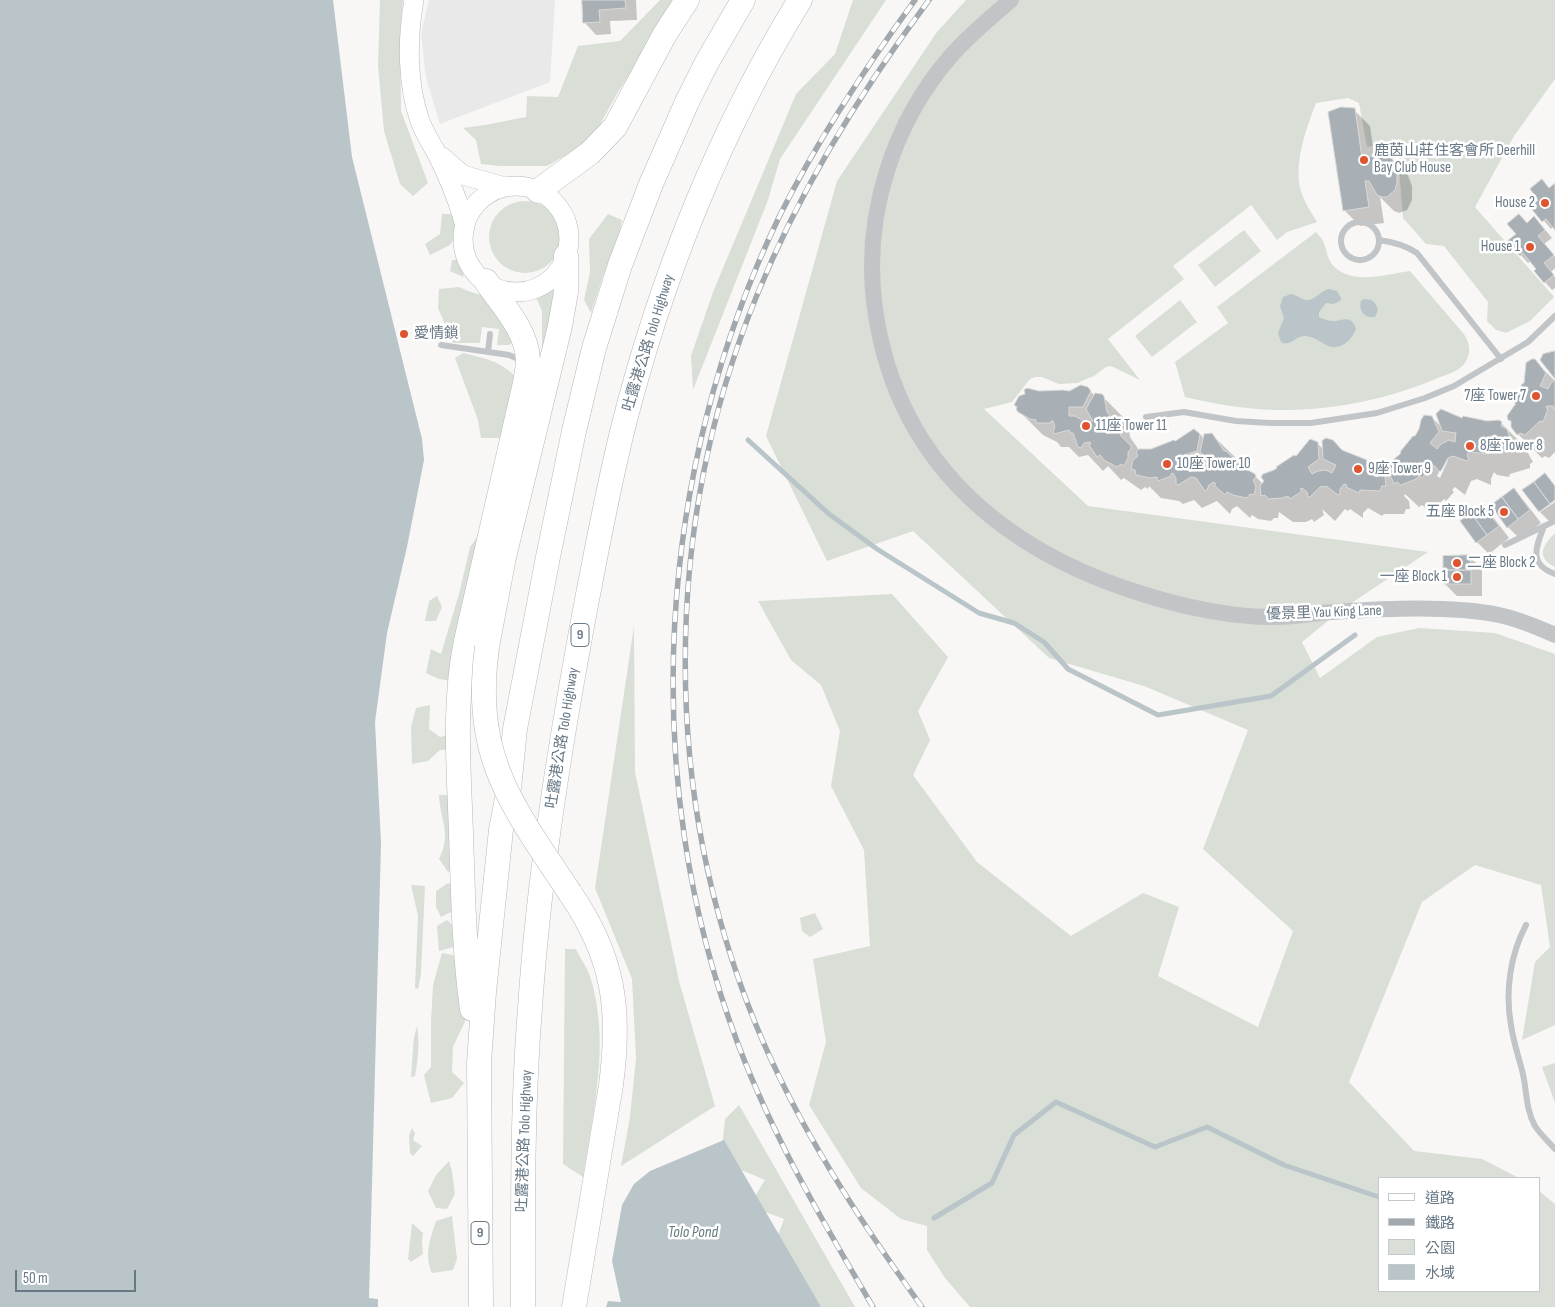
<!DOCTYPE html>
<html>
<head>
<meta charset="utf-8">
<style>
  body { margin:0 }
  #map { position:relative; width:1555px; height:1307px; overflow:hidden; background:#f8f7f5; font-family:"Sofia Sans Condensed","Noto Sans TC",sans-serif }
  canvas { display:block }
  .legend { position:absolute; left:1378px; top:1177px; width:162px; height:115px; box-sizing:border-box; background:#fff; border:1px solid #c3c9ce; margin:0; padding:6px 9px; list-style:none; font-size:15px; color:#687885 }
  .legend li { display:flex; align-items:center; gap:10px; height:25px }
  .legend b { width:25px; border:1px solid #c3c9ce }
  .scale { position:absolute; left:15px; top:1270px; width:121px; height:22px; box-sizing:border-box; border:2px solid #687885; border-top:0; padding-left:6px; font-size:15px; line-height:18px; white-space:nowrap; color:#687885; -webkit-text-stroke:4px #fff; paint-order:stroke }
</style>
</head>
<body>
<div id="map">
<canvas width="1555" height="1307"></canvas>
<ul class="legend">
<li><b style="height:6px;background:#fff"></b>道路</li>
<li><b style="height:6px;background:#a2a9ae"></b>鐵路</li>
<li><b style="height:14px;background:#d9ded6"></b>公園</li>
<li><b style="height:14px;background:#bac5c9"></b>水域</li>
</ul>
<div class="scale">50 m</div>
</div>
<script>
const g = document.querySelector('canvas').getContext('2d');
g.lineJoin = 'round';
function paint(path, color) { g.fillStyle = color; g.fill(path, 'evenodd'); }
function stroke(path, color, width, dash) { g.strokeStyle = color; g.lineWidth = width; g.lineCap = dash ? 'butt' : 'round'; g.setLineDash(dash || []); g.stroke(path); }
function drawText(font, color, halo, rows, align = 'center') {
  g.font = font + ' "Sofia Sans Condensed","Noto Sans TC",sans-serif'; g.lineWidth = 5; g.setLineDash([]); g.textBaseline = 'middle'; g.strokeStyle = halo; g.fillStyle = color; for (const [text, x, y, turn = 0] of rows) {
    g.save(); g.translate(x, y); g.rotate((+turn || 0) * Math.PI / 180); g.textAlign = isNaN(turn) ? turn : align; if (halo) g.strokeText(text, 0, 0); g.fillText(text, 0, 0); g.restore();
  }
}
paint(new Path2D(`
  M429,0H555L550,82L440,124L426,78L421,34Z`), '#e8e9e8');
paint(new Path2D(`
  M380,0H403L400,32L401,111L428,183L413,196L400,184L384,131L378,66Z
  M660,0H680L619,90L591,141L547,166H500L481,164L476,140L463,128L485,125L526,117L527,96L558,97L578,46L620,41Z
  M853,0H886L780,159L768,200L693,390L691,356L713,292L796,94L835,54Z
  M966,0H1555V79L1514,136L1475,207L1554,297L1530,321L1506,333L1496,330L1487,321L1488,302L1444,246L1426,244L1403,218L1398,155L1384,144L1367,147L1359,103L1348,98L1316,103C1306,129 1292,167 1302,194C1305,204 1312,213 1317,222L1287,232L1277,240L1251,205L1173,266L1184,279L1108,339L1140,380L1111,366L1106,367L1094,376L1077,383L1059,384L1042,377H1036L1030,379L1012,402L984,409L1088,506L1428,552L1344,608L1302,642L1320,678L1377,637L1419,628L1495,633L1555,654V1025L1522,1040L1535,962L1550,947L1541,885L1475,865L1422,902L1349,1082L1414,1151L1482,1159L1519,1178H1379V1291H1539V1191L1555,1204V1307H970L945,1278L927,1250V1226L901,1219L861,1188L809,1105L826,1042L813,959L870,946L864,850L831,786L840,731L821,685L791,660L758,601L892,594L948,657L918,711L930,740L913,775L977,862L1071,936L1143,893L1179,907L1158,976L1258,1027L1293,931L1203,849L1248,730L1144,686L1049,658L913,531L827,561L766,436L837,181L937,32Z
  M489 237a36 36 0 1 1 72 0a36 36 0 1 1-72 0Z
  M442,214H452L458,234L450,245L430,255L425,244L440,234Z
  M608,214L622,220L619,235L604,273L591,313L584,300L590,272L589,239Z
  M1244,230L1261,251L1215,287L1198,265Z
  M1316,232C1318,235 1322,238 1323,241C1327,249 1326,255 1331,263C1349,287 1386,274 1410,271L1463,333C1469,341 1472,351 1466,361C1461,371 1448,374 1438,378C1386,400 1331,411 1275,410C1244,409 1214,404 1185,397L1175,362L1228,323L1217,307Z
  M460,259L465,269L463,277L450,271L452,260Z
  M459,287L468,291L488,297L515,340L509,345H497L499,329L482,327L480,343H453L438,308L439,289Z
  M551,288L558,297L546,348L542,346V311L535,295Z
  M1180,300L1197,322L1152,357L1135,336Z
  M463,353C487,359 498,360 516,377L501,438H481L478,420L455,358Z
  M486,525L453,681L439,679L426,673L431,649L441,654L459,594L470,547Z
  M1555,533V567C1535,557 1543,545 1555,533Z
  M437,596L442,607L436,621H425L429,601Z
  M634,626L635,772L679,981L715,1106L621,1166L630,1117L636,1058L632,979L595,888Z
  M430,705L429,729L440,737L456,733L455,749L440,750L428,761L412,764L411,727L416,708Z
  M439,795H449L455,868L448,872L439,859C452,833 440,820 439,795Z
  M448,883L457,887L459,908L441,917L436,907V891Z
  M411,885L425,886L421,974L418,989L415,988L418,916Z
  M815,913L823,929L810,937L802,931L800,918Z
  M447,920L456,928L457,946L439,951L437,926Z
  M565,949H576C580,958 587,967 590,976C611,1043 593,1110 583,1177L563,1164Z
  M442,953L458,956L467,1017L453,1047L452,1072L464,1083L452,1098L431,1103L424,1075L431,1067V1022L433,985Z
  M417,1026C420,1043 418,1059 415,1076L411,1077L414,1037Z
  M1555,1063V1103L1542,1067Z
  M739,1105L855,1307H820L777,1238L784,1219L749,1206L765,1180L739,1169L721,1156L725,1119Z
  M412,1128L415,1133L413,1140L422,1146L413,1156L410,1153L409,1135Z
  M449,1161L452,1171L455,1194L447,1209L436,1208L428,1191L436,1175Z
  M452,1216L457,1259L453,1270L432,1273C424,1255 430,1239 436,1221Z
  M412,1223L423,1233L422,1242L423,1254L411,1262L408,1259Z`), '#d9ded6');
paint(new Path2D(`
  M0,0H333L352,157L422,439L424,460L407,547L387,633L375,722L381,843L369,1298L378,1299V1307H0Z
  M1329,289L1337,291L1341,298L1340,301L1333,304L1326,303L1319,312V317C1323,319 1331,322 1336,321C1345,319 1352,316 1356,329C1354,334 1351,338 1347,342C1329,356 1321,337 1306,336C1295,335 1292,347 1281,342L1278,333L1284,318L1280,306L1283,297L1291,294C1297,295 1301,299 1306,300C1315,301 1320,291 1329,289Z
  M1364,299C1372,299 1376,302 1378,310L1375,317C1365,319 1358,310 1361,301Z
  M724,1140L821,1307H606L608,1301L621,1302L612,1261L622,1205L634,1184L650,1171Z`), '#bac5c9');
paint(new Path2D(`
  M583,0H636L637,20L610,21L611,34L596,35L585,23Z
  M1354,110L1370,126L1374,154L1390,157L1407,173L1412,186V200L1407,210L1399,213L1394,211L1380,197L1384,223L1360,226L1344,210Z
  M1555,185V229L1553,227L1551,229L1532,207Z
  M1528,224L1542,226L1552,238L1544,244L1555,257V268L1551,272L1555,277V288L1552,290L1545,282L1538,270L1531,261L1528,263L1509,242Z
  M1534,360L1555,381V452L1549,458L1545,456L1542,458L1518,434L1509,419L1515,407Z
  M1086,387L1095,396H1102L1128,422L1130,437L1139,450H1151L1200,434L1204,439L1211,434L1236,458L1243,469L1254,475L1263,484L1275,471L1317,443L1323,449L1344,452L1366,461L1369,464L1380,466L1391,476L1400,456L1431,417L1442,427V410L1458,418H1463L1487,422H1500L1524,446L1533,462L1530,464V468L1510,474L1509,477L1497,475L1494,472L1491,479V485L1477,479L1471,481L1465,495L1455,487L1452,490L1454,492L1446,501L1444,499L1440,503L1426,508L1422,505L1419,507L1405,494L1404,496L1409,501L1410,509H1406L1404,514H1384L1382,516L1368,508L1363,513V518L1350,509L1348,511L1345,509L1335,521L1322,509L1324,515L1314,522L1312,519L1306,522H1293L1279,512L1278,518H1274L1271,521L1258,519L1252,515L1250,518L1237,506L1232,509L1230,514L1217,501L1202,508L1194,500L1183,504L1179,501L1161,498L1149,486L1148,489L1145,487L1141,490L1124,478L1121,480L1108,466L1103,471L1088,455L1079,457L1069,447H1061L1057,442L1043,435L1019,411L1039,392H1069ZM1446,458L1448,460L1440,478L1437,476Z
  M1513,490L1525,502L1541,523L1520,539L1508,527Z
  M1555,502V520L1551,523L1540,512Z
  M1482,506L1494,518L1509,538L1489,554L1477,542Z
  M1470,557L1482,569V596H1457L1445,584Z`), '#0003');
stroke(new Path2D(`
  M748,440L829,514L877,549L979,613L1014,623L1044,642L1068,669L1158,715L1271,696L1355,635
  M934,1218L992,1183L1014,1135L1056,1102L1155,1147L1207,1127L1284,1165L1379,1197`), '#bac5c9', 5);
const building = new Path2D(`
  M582,0H625L626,8L599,10L600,22L583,23Z
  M1341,107L1355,108L1362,158L1370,157L1377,150H1382L1391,156L1397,169V183L1395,190L1387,197H1382L1377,195L1369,181H1365L1369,207L1343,211L1328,112Z
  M1542,179L1549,188L1555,183V230L1546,219L1542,222L1530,207L1538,200L1530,189Z
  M1519,214L1527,223L1534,216L1545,230L1538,236L1554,255L1544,263L1554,275L1544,283L1534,271L1536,269L1523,253L1520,256L1507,241L1516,234L1507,224Z
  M1555,351V379L1540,360L1543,354Z
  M1532,359H1535L1546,373L1540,386L1548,389L1551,383L1555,380V410L1553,406H1547L1546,408L1548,409L1543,422L1540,421L1525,435L1520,433L1517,435L1511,427V421L1508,420L1507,416L1514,406L1516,404L1514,403L1522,384L1524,383L1526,363Z
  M1081,385L1088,387L1091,391L1083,407H1069V416H1075L1082,420L1086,425L1093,421L1086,409L1095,393L1102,394L1104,396L1107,412L1122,434L1120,435L1131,446V449L1128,452V458L1124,466L1121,464L1117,467L1104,460L1100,455L1097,457L1089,445L1091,444L1090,442L1084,443L1081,448L1078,447L1073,433H1071L1069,430L1054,434L1053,432L1055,427L1053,421H1051V423H1036V420L1030,419L1018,412L1016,409L1017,407L1014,405L1019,396L1025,394L1024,390L1027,388L1039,391L1063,390L1069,391Z
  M1441,409L1462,418L1463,416L1487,421L1499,420L1502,422L1501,426L1507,429L1510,438L1507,440L1508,443L1506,444L1493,450H1486V454L1472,452V449H1470L1467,455L1469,460L1467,461L1453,456L1448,458L1441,471H1438L1436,467L1431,464L1429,466L1431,467L1422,478L1419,476L1416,479L1401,485L1397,482L1394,484L1390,475L1392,469L1389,466V463L1399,455L1401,453L1400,452L1413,436H1415L1419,429L1421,420L1424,415L1432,416L1439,432L1430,443L1437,449L1441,444L1449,440L1455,442L1456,433L1442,431L1436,414Z
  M1194,429L1200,434L1197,451L1184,455L1186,463L1192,462L1201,463L1205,467L1211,461L1200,452L1204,434L1212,433L1224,451H1226L1244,468L1255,474L1256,477L1253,480L1256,486L1254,495L1250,494L1247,498L1233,495L1227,492L1225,495L1214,485L1216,484L1214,482L1209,485L1207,490L1205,491L1196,478L1191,477L1178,485L1176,484V478L1173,473L1171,474V476L1158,481L1157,477L1150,478L1136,475L1135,470L1131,469L1133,460L1138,456L1136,452L1139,449H1151L1174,440L1175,441Z
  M1326,438L1333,440L1342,450L1367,460L1366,462L1369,463L1381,465L1383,468L1381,472L1385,476L1386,486H1382L1380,491L1360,490L1359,493L1346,487L1347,485L1344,484L1340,489V494L1338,495L1326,486L1323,487L1321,486L1310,497H1308L1307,492L1302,488L1300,489L1302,491L1290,499L1288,496L1282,498L1268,499L1265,495L1261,496L1260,486L1264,481L1261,477L1263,474L1274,470L1277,468L1276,467L1294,455L1296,456L1310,439L1318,442L1319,459L1308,467L1312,474L1318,471L1326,470L1332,473L1336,465L1323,459L1322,441Z
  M1545,473L1555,486V500L1550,504L1534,482Z
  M1534,482L1550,504L1539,512L1522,490Z
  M1514,488L1530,510L1518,519L1502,497Z
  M1502,497L1518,519L1507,528L1491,505Z
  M1482,504L1499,526L1487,535L1471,513Z
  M1471,513L1487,535L1476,543L1460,521Z
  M1470,555L1471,570H1443V556Z
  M1443,570H1471V584H1444Z`);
paint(building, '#a8b0b6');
stroke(building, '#d9d9d7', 1);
const secondary = new Path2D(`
  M414,0C407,39 407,84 420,121C424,132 430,142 436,152C448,176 459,200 465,227
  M442,157L463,175L505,187
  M463 239a53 53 0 1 1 106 0a53 53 0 1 1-106 0Z`);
const motorway = new Path2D(`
  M538,191L590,153L615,127L665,34L687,0
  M487,647L504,557L560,326L566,292V256
  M570,893C614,957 621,1009 611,1085L574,1307
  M472,1009C464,952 463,892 461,834C459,770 453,704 466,641L525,383C526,376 528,368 528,360C527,330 502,305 486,281
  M481,1307L479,1063L484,992L501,830L509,788L515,729L548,557L574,431L594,348L620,265L651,184L687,102L706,64L743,0
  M523,1307C523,1207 522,1108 530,1008C539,873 561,738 586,605C597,547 608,489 622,432C659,283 719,131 800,0`);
stroke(secondary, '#b3b9bd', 20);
stroke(motorway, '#b4b8bb', 25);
stroke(new Path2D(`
  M1341 241a19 19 0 1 1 38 0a19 19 0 1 1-38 0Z
  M1379,240C1394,242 1405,245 1417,253L1501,359
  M441,345L509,355L523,361
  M488,352L490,334
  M1146,417L1184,412L1236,421L1270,423H1311L1377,413L1425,398L1454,386L1528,342L1555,316
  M1544,526C1536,547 1528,564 1555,574
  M1505,545L1555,521
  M1526,925C1510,955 1505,992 1511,1025C1513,1040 1518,1055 1522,1070C1527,1088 1525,1108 1535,1126C1540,1134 1548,1141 1555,1149`), '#c1c5c8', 6);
stroke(new Path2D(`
  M1011,0C990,18 968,36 950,57C893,123 864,214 874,301C893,460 1002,552 1149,596C1188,608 1237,618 1278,617C1296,617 1314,613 1332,612C1383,609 1449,605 1499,615C1518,619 1537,627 1555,635`), '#c1c5c8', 16);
stroke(secondary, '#fff', 19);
stroke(motorway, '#fff', 24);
const rail = new Path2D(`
  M873,1307C823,1222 773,1137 738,1044C637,777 656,471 780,215C818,139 865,68 915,0
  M922,1307C858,1218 798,1127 756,1025C661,793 662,527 757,295C800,189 861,91 929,0`);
stroke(rail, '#a2a9ae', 5.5);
stroke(rail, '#fff', 4, [11]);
const motorwayBridge = new Path2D(`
  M487,647C472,758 512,805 570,893`);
stroke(motorwayBridge, '#b4b8bb', 25, []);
stroke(motorwayBridge, '#fff', 24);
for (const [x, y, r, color] of [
  [1364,160,5,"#dd542f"],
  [1545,203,5,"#dd542f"],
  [1530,247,5,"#dd542f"],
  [404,334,5,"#dd542f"],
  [1536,396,5,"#dd542f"],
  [1086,426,5,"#dd542f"],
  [1470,446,5,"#dd542f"],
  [1167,464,5,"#dd542f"],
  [1358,469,5,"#dd542f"],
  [1504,512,5,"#dd542f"],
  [1457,563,5,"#dd542f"],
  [1457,577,5,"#dd542f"]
]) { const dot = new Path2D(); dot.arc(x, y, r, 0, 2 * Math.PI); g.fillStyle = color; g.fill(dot); stroke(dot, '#fff', 2); }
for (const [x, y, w] of [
  [580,635,18],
  [480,1233,18]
]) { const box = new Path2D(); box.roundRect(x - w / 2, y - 11.5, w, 23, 4); g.fillStyle = '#fff'; g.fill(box); stroke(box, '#687885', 1); }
drawText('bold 14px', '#687885', null, [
  ["9",580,635],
  ["9",480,1233]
]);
drawText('15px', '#687885', '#fff', [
  ["鹿茵山莊住客會所 Deerhill",1374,151],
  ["Bay Club House",1374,168],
  ["House 2",1535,203,"right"],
  ["House 1",1520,247,"right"],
  ["愛情鎖",414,334],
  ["7座 Tower 7",1526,396,"right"],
  ["11座 Tower 11",1096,426],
  ["8座 Tower 8",1480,446],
  ["10座 Tower 10",1177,464],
  ["9座 Tower 9",1368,469],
  ["五座 Block 5",1494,512,"right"],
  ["二座 Block 2",1467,563],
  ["一座 Block 1",1447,577,"right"]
], 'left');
drawText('15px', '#687885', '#fff', [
  ["吐露港公路 Tolo Highway",649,343,-73],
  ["優景里 Yau King Lane",1324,613,-2],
  ["吐露港公路 Tolo Highway",563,738,-81],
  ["吐露港公路 Tolo Highway",525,1141,-88]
]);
drawText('italic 16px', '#637980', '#fff', [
  ["Tolo Pond",693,1233]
]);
</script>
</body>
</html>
